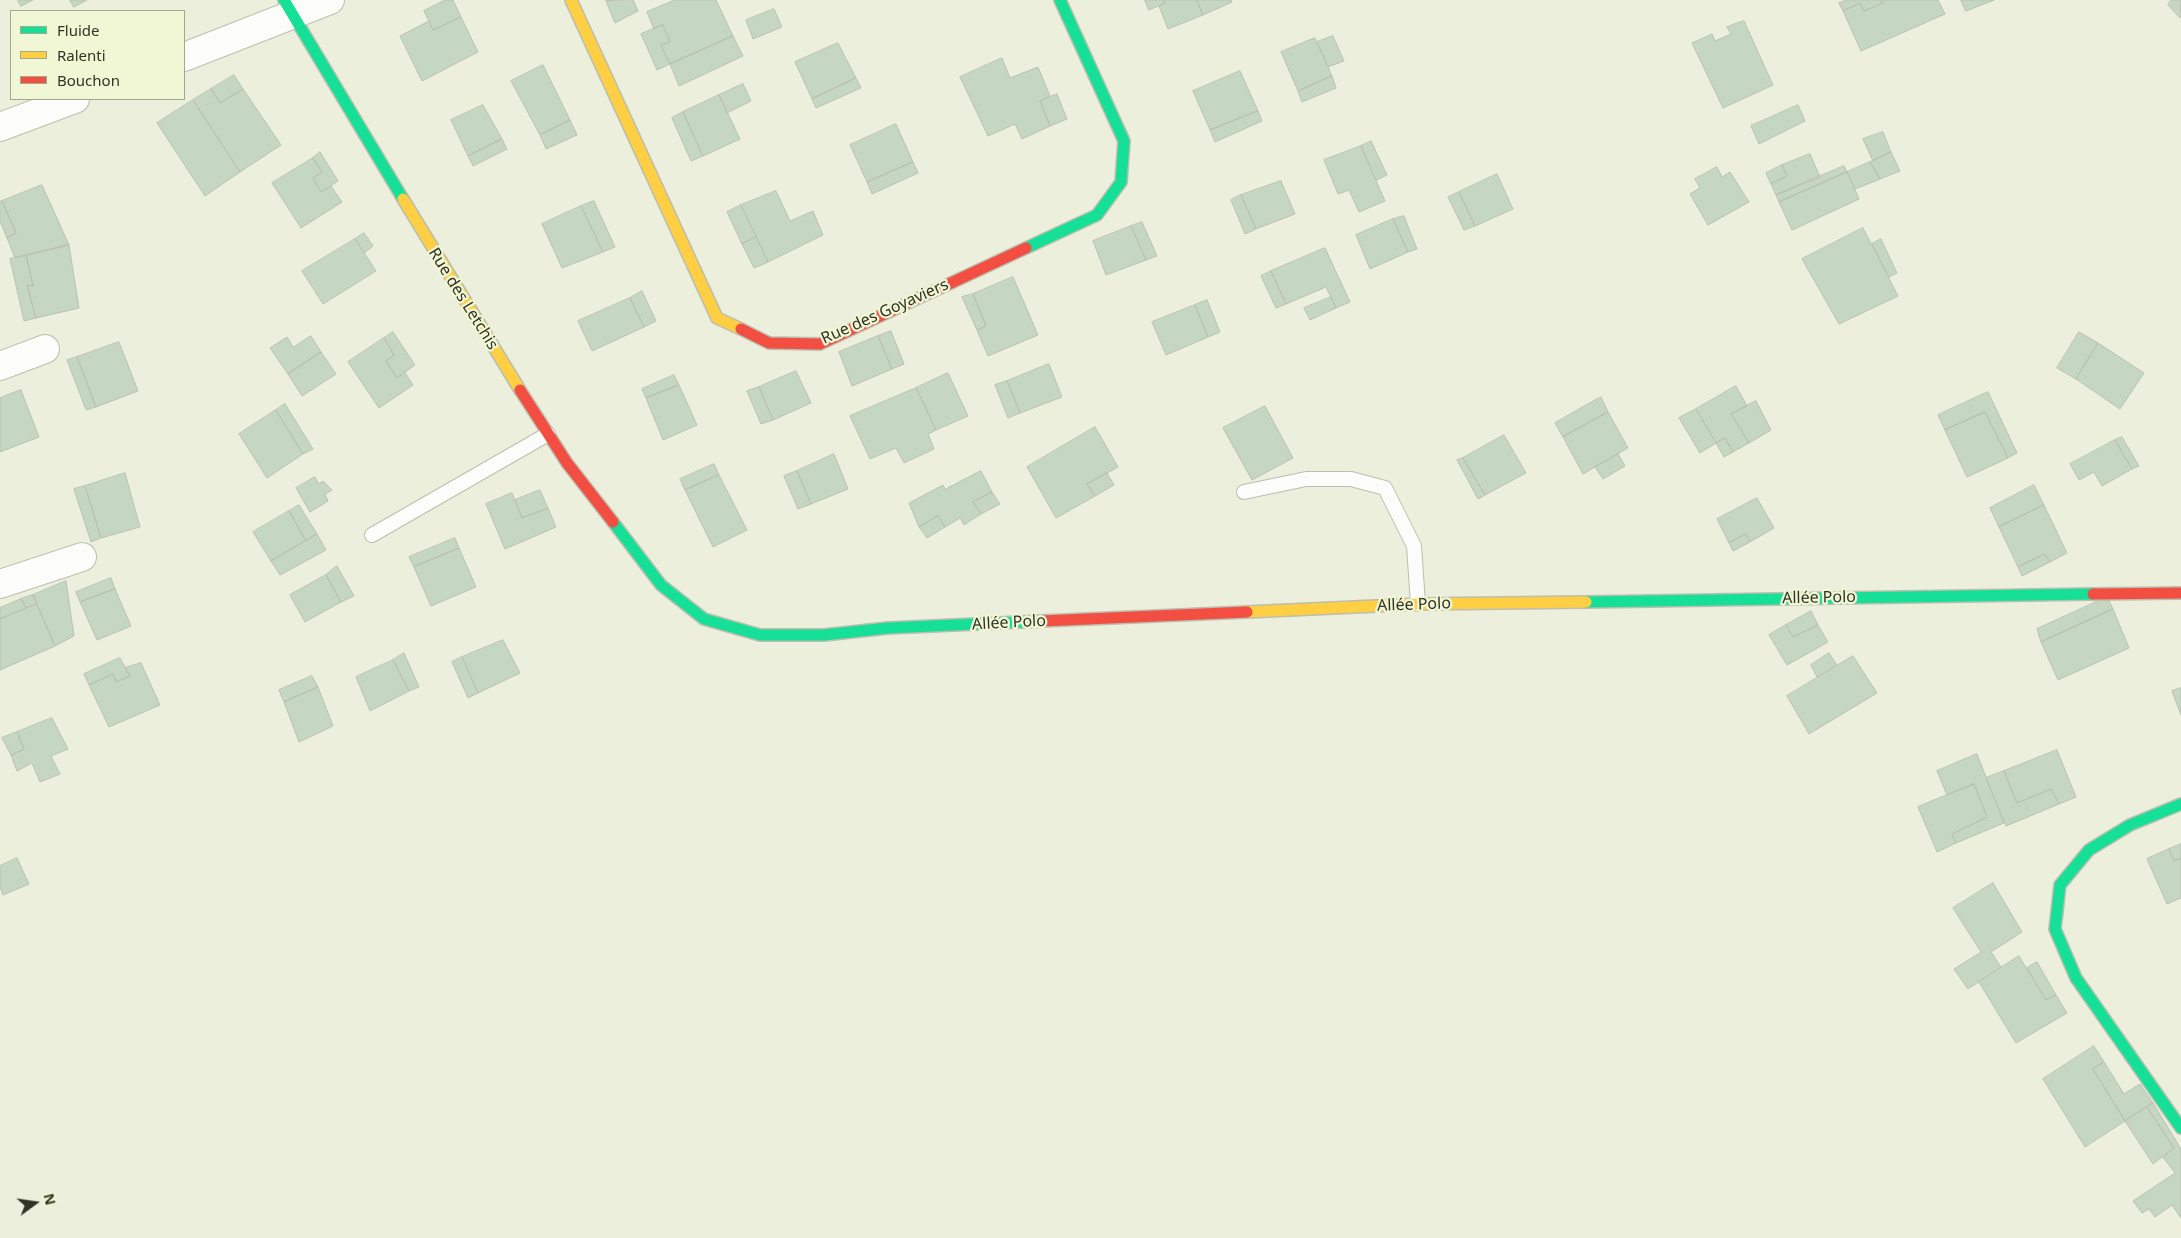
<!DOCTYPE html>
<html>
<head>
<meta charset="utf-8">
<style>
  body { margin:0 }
  #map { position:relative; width:2181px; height:1238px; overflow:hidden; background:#ecefdc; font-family:"Noto Sans",sans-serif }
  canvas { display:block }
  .legend { position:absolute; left:10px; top:10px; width:175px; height:90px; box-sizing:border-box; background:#f1f7d4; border:1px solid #a4a98e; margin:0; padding:6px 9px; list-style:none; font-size:15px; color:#313326 }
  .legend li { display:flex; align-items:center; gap:10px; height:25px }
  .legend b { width:25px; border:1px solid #a4a98e }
  .north { position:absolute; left:10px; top:1178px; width:50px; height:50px; -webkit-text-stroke:4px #f1f7d4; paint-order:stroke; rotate:76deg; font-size:14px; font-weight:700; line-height:20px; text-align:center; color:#313326 }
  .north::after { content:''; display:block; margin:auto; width:18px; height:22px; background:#313326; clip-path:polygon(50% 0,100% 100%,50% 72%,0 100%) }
</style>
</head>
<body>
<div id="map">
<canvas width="2181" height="1238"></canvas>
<ul class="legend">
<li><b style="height:6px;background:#16e098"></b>Fluide</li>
<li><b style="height:6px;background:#ffcf43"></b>Ralenti</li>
<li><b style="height:6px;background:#f24e42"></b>Bouchon</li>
</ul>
<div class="north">N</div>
</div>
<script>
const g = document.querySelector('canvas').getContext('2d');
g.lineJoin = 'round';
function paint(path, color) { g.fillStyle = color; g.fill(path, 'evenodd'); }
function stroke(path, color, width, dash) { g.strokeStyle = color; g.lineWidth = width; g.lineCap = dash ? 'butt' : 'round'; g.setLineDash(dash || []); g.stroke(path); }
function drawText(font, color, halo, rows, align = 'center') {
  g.font = font + ' "Noto Sans",sans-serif'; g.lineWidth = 4.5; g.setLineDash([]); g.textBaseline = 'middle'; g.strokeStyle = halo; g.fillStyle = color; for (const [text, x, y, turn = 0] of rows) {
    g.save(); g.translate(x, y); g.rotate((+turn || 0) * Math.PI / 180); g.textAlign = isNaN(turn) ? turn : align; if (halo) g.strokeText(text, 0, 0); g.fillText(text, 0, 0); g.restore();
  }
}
const building = new Path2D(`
  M18,0H33L21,6Z
  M70,0H87L74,7Z
  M445,0H453L461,17L433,30L424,11Z
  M633,0L638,11L615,23L606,1Z
  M675,0H716L733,36L670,64L661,45L670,42L663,25L654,29L647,12Z
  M1145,0H1164L1165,3L1149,10Z
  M1164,0H1197L1203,15L1168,29L1159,6L1165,3Z
  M1197,0H1231L1232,2L1203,15Z
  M1847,0H1881L1883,3L1864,11L1860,3L1843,11L1839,3Z
  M1881,0H1938L1945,14L1861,51L1843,11L1860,3L1864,11L1883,3Z
  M1961,0H1994L1966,11Z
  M2171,0H2181L2180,18L2168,5Z
  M774,9L782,27L753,39L746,20Z
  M461,17L478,52L422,81L400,36L429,21L433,30Z
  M1744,21L1773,85L1723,108L1692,43L1712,34L1715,41L1731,34L1727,27Z
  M663,25L670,42L661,45L670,64L657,70L641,34Z
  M733,36L743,56L679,86L670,64Z
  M1333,36L1344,61L1328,67L1317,42Z
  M1315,38L1332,76L1298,91L1281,52Z
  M838,43L856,78L812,99L795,62Z
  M1002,58L1010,78L1038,67L1050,96L1040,101L1050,126L1022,139L1015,124L988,136L960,77Z
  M543,65L570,120L540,135L511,81Z
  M1240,71L1258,111L1210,130L1193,91Z
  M234,75L243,89L220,103L211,89Z
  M1332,76L1336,88L1302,102L1298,91Z
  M856,78L861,88L816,108L812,99Z
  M743,84L751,101L727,113L719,95Z
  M211,89L220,103L243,89L281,145L240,172L193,100Z
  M1057,94L1067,119L1050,126L1040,101Z
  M719,95L740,139L703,156L683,112Z
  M193,100L240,172L205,196L157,123Z
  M483,105L502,139L468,156L451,120Z
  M1798,105L1805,121L1759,144L1751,126Z
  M1258,111L1262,121L1215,142L1210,130Z
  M683,112L703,156L691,161L672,118Z
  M570,120L577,135L546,149L540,135Z
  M896,124L913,162L867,182L850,145Z
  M1883,132L1891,152L1873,161L1863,139Z
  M502,139L507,149L473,166L468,156Z
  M1371,141L1387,175L1376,180L1361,146Z
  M1361,146L1385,201L1359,212L1349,190L1338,194L1324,160Z
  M320,152L338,181L321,192L313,178L322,172L313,158Z
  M1891,152L1900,171L1880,179L1870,162Z
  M1810,154L1820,177L1776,195L1771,184L1787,176L1782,165Z
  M313,158L322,172L313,178L321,192L331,186L342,202L301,228L272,183Z
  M913,162L918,173L872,194L867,182Z
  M1870,162L1880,179L1855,189L1847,172Z
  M1782,165L1787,176L1771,184L1766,173Z
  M1844,166L1847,172L1779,202L1776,195Z
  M1717,167L1722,177L1730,172L1749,202L1708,225L1690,194L1700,188L1695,179Z
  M1847,172L1859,199L1792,230L1779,202Z
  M1497,174L1513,209L1475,226L1459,192Z
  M1281,181L1295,214L1256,229L1241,195Z
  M42,185L69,245L15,258L7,238L16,233L2,201Z
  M776,191L790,221L813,211L823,235L768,262L741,205Z
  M1459,192L1475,226L1464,230L1448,197Z
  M1241,195L1256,229L1245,234L1231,200Z
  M0,201H2L16,233L7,238L0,221Z
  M594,201L615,247L603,252L581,206Z
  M741,205L756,237L742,244L727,212Z
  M581,206L603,252L562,268L542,224Z
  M1404,216L1417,249L1408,252L1393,219Z
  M1393,219L1408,252L1370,269L1356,235Z
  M1142,222L1157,256L1146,260L1131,226Z
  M1131,226L1146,260L1106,275L1093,241Z
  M1863,228L1898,296L1839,324L1802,259Z
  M364,233L373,246L364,253L355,239Z
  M756,237L768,262L754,268L742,244Z
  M355,239L376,271L323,304L302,271Z
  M1881,239L1897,273L1889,277L1872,244Z
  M69,245L79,308L36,318L27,285L33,286L26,255Z
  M1325,248L1350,302L1336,308L1326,287L1286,304L1271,271Z
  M26,255L33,286L27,285L36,318L24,321L10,259Z
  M1271,271L1286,304L1276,308L1261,276Z
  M1013,277L1038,335L988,356L977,330L986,326L973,294Z
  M642,291L656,321L644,327L630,298Z
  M973,294L986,326L977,330L962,297Z
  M1331,297L1336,308L1310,320L1304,308Z
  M630,298L644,327L592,351L578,321Z
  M1207,300L1220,332L1208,337L1195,305Z
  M1195,305L1208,337L1166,355L1152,322Z
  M891,331L904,364L892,369L878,336Z
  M393,332L415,365L397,378L386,361L394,355L384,338Z
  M2079,332L2098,343L2076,379L2057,368Z
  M311,336L321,352L288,374L270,348L287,337L293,347Z
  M878,336L892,369L852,386L839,352Z
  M384,338L394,355L386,361L397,378L404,371L413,385L379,408L348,362Z
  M119,342L138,391L96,407L77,357Z
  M2098,343L2144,373L2120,409L2076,379Z
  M321,352L336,374L302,396L288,374Z
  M77,357L96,407L86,410L67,360Z
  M1049,364L1062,397L1020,413L1007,381Z
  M796,371L811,403L773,420L759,387Z
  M948,373L968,416L936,430L916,388Z
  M674,375L679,385L646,398L642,389Z
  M1007,381L1020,413L1008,418L995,385Z
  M679,385L697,425L663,440L646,398Z
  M1736,386L1747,406L1731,414L1749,443L1733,452L1725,438L1716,443L1696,409Z
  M759,387L773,420L761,424L747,391Z
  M916,388L936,430L928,434L934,449L904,463L896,448L870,459L850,416Z
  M21,390L39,437L0,452V398Z
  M1988,392L2017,453L2008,458L1985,412L1945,430L1938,415Z
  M1601,397L1608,412L1563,437L1555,423Z
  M1756,401L1771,430L1749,443L1731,414Z
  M285,404L313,449L303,454L276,410Z
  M1265,406L1293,458L1252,480L1223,428Z
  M1696,409L1716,443L1700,453L1679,418Z
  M276,410L303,454L267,478L239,434Z
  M1608,412L1628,448L1583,474L1563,437Z
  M1985,412L2008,458L1967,477L1945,430Z
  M1095,427L1118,467L1087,484L1095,496L1056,518L1027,467Z
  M1504,435L1526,473L1485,495L1463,458Z
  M2122,437L2139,466L2132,469L2115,440Z
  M1725,438L1733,452L1724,457L1716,443Z
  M2115,440L2132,469L2102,486L2094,472L2079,480L2070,464Z
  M834,454L848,489L811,504L797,471Z
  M1618,454L1625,466L1603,479L1595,467Z
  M1463,458L1485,495L1478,499L1457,460Z
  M714,464L719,475L685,490L680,479Z
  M797,471L811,504L798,509L784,476Z
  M981,471L992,492L973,502L981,514L964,525L960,518L945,527L938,516L919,527L909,503L943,485L945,489Z
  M125,473L140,527L101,538L85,486Z
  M1107,473L1114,485L1095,496L1087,484Z
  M719,475L747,530L713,547L685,490Z
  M315,477L319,484L323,481L332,490L325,494L328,501L310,512L296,488Z
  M2034,485L2044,505L1999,527L1990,508Z
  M85,486L101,538L91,542L74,489Z
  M540,490L548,508L522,518L515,500Z
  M992,492L1000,504L981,514L973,502Z
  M512,493L522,518L548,508L556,527L505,549L486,504Z
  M1757,498L1774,528L1750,542L1746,534L1729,543L1717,519Z
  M299,505L317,534L306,541L289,511Z
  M2044,505L2067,553L2050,562L2045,554L2018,567L1999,527Z
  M289,511L306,541L271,561L253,532Z
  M938,516L945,527L927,538L919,527Z
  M317,534L326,550L280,575L271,561Z
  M1746,534L1750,542L1733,551L1729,543Z
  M455,538L459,548L414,567L409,557Z
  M459,548L476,587L431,606L414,567Z
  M2045,554L2050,562L2022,576L2018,567Z
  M337,566L354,596L341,602L326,575Z
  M326,575L341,602L305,622L290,595Z
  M111,578L115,589L80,602L76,592Z
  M66,581L74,636L55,646L33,595Z
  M115,589L131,626L97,640L80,602Z
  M33,595L37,604L26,608L21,599Z
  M2107,597L2113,609L2041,642L2037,629Z
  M21,599L26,608L0,619V608Z
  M37,604L55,646L0,670V619Z
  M2113,609L2129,648L2058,680L2041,642Z
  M1811,611L1818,625L1793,637L1786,625Z
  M1786,625L1793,637L1818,625L1828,642L1787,665L1769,635Z
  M503,640L520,673L478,693L462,657Z
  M404,653L419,687L409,691L393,660Z
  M1829,653L1837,665L1817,677L1811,665Z
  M1853,656L1877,693L1809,734L1787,696Z
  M462,657L478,693L468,698L452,662Z
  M120,658L130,676L116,682L113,674L89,685L84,674Z
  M393,660L409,691L370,711L356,677Z
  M141,663L160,705L109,727L89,685L113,674L116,682L130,676L125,668Z
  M312,676L318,687L284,702L279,690Z
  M318,687L333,726L299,742L284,702Z
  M2181,688V715L2172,691Z
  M52,718L68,749L51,756L60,774L40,782L32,763L17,771L11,755L24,749L17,732Z
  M17,732L24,749L11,755L2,738Z
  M2057,750L2076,797L2059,804L2051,789L2017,803L2004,771Z
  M1977,754L2004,823L1956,843L1952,834L1987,817L1974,784L1947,795L1937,771Z
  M2004,771L2017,803L2051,789L2059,804L2006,826L1986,778Z
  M1974,784L1987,817L1952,834L1956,843L1937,852L1918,807Z
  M2181,844V858L2174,861L2169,849Z
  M2169,849L2174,861L2181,858V898L2167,904L2147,859Z
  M17,858L29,884L3,895L0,887V866Z
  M1993,883L2022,932L1991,952L2001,967L1968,989L1954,969L1981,952L1953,908Z
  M2019,956L2046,1000L2056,995L2067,1013L2016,1043L1979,982Z
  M2037,962L2056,995L2046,1000L2027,968Z
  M2094,1046L2104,1062L2093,1069L2125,1121L2085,1147L2043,1079Z
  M2104,1062L2124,1094L2140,1084L2153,1103L2125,1121L2093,1069Z
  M2153,1103L2181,1149V1218L2172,1205L2155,1217L2149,1209L2142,1213L2133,1201L2175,1173L2163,1157L2174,1148L2147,1107Z
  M2147,1107L2174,1148L2153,1164L2125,1121Z`);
paint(building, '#c5d7c1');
stroke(building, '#bac1b4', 1);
const lane = new Path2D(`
  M1244,492L1306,479H1351L1385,488L1414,546L1418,604
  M372,535L548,434`);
const street = new Path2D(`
  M184,57L330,0
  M0,127L75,99
  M0,366L45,349
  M0,584L82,557`);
const fast = new Path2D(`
  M284,0L403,199
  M1026,248L1097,215L1121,182L1124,141L1060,0
  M613,522L661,585L704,619L760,635H824L888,628L1042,621
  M1586,602L2093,594
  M2181,804L2130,825L2089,850L2060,885L2055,929L2076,978L2181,1128`);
const slow = new Path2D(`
  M571,0L717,318L741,329
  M403,199L520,390
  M1247,612L1418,604L1586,602`);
const jam = new Path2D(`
  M741,329L769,343L820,344L1026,248
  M520,390L567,463L613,522
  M2093,594L2181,593
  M1042,621L1247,612`);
stroke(lane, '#bcbeaf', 16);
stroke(street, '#bcbeaf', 30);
stroke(fast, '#bcbeaf', 14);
stroke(slow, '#bcbeaf', 14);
stroke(jam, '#bcbeaf', 14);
stroke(lane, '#fcfdfa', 14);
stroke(street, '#fcfdfa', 28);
stroke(fast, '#16e098', 11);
stroke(slow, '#ffcf43', 11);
stroke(jam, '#f24e42', 11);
drawText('16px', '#313326', '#f1f7d4', [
  ["Rue des Letchis",463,299,58],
  ["Rue des Goyaviers",885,312,-24],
  ["Allée Polo",1819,598,-1],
  ["Allée Polo",1414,605,-2],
  ["Allée Polo",1009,623,-3]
]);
</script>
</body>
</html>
